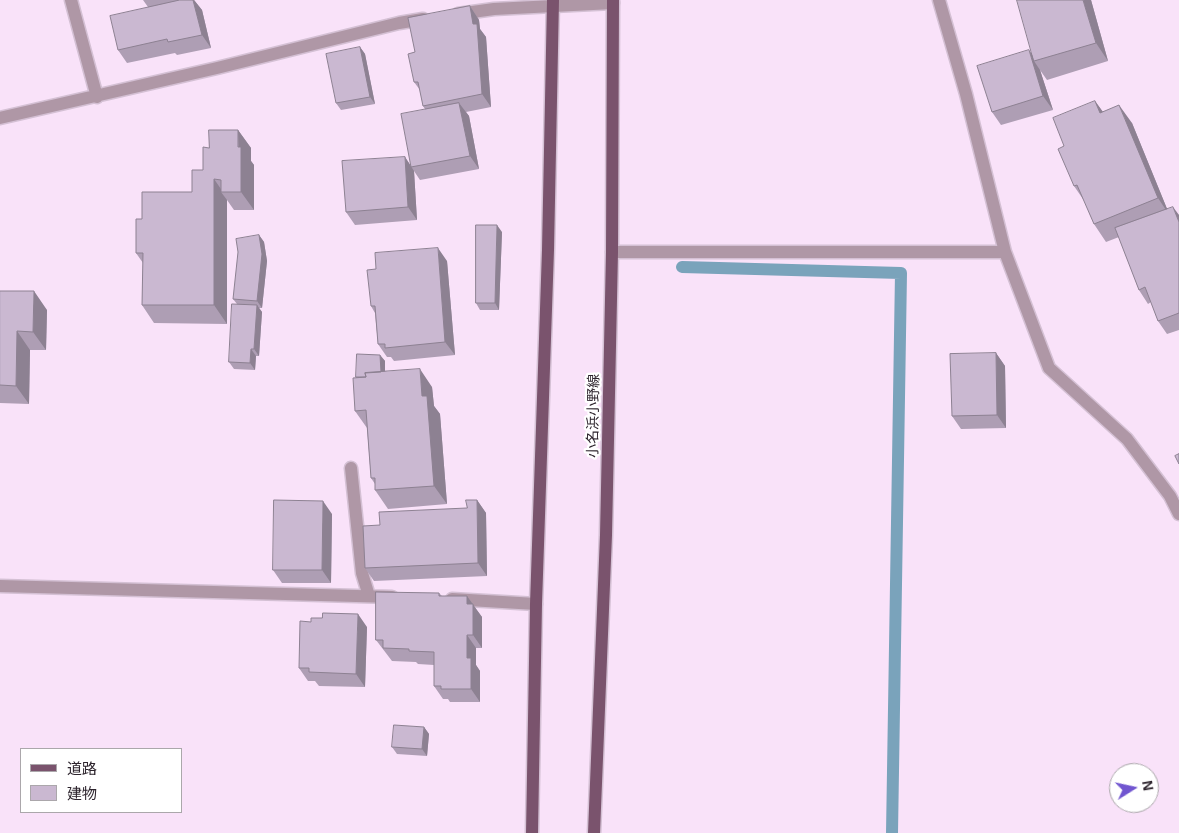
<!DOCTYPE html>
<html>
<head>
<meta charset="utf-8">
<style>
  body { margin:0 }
  #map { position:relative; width:1179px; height:833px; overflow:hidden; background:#f9e2f9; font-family:Arial,"Noto Sans JP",sans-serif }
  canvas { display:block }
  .legend { position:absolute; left:20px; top:748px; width:162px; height:65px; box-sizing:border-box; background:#fff; border:1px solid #aba7ab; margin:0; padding:6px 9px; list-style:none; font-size:15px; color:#2d242d }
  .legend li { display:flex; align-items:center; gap:10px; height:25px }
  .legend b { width:25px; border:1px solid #aba7ab }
  .north { position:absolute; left:1109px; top:763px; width:50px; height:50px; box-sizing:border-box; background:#fff; border:1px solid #aba7ab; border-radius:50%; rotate:80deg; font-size:14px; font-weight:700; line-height:20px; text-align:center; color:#2d242d }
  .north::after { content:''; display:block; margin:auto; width:18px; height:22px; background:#7156d0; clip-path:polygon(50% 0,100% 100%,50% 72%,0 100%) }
</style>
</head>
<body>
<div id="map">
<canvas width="1179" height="833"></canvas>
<ul class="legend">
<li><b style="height:6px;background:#7a536d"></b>道路</li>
<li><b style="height:14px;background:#cab8d1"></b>建物</li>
</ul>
<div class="north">N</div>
</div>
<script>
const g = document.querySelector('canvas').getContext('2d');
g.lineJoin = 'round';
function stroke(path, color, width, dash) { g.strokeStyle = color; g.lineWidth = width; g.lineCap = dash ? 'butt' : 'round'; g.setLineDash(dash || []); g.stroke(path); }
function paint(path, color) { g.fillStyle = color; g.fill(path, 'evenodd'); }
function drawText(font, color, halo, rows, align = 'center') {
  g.font = font + ' Arial,"Noto Sans JP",sans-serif'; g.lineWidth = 4.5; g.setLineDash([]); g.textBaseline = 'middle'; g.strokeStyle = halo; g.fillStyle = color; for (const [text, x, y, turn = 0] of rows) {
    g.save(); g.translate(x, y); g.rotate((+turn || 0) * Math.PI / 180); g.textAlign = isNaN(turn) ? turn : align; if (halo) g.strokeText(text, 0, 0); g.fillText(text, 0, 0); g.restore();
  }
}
stroke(new Path2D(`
  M682,267L901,273L892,833`), '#7aa3bb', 12);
const minor = new Path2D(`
  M71,0L97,97
  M939,0L966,94L1005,252L1049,368L1127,439L1170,496L1179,514
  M458,14L494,9L613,3
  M0,118L217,68L399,23L423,19
  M612,252H1005
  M351,468L362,573L369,596
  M0,586L392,597
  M452,599L536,604`);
const primary = new Path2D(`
  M532,833L536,604L548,250L553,0
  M594,833L606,535L612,252L613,0`);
stroke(minor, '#d4c0d4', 15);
stroke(primary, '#d4c0d4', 15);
stroke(minor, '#af97a6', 12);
stroke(primary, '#7a536d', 12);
paint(new Path2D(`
  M143,0H194L202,10L211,48L177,55L175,53L127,63L118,50L148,7Z
  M1091,0L1108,61L1047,80L1040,70L1053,110L1001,125L992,112L1033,55Z
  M470,6L479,20L480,29L486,37L491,107L466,112L469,116L479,169L420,180L414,171L417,220L355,225L346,212L405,157L411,166L425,109L423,106L420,90L414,82L415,52Z
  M360,47L365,54L375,104L341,110L336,103Z
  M1095,101L1103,112L1132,123L1167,209L1179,215V330L1167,334L1158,321L1151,302L1148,304L1139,290L1119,237L1106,242L1094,224L1085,202L1074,186L1064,146Z
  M238,130L251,148V161L254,165V210H234L227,200V324L154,323L142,305L143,263L136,253L142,219L192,192L203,170L209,148Z
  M502,232L499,310H480L476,303Z
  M259,235L264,242L267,261L262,308H259L262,312L259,356H256L255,370L234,369L229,362L237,304L233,299Z
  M447,261L455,355L394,361L391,357H387L378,344L375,313L371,306L376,269Z
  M0,291L47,310L46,350H30L29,404L0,403Z
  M996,353L1005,366L1006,428L961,429L952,416Z
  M380,355L385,361V371L432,387L434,406L440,414L447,504L388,509L375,490V484L371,478L367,428L355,411L356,377Z
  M477,500L486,513L487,576L374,581L365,568L380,525L467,508Z
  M332,514L331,583H282L273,570Z
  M439,593L442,596L472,604L482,617V648H476V665L480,671V702H450L448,699H443L434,686V665L418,664L416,662L392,661L376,640Z
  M367,627L365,687L319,686L315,681H308L299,668Z
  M424,727L429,734L427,756L397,754L392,747Z`), '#ae9eb4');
paint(new Path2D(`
  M193,0H194L202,10L211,48L202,35Z
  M1083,0H1091L1108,61L1096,43Z
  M470,6L479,20L480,29L486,37L491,107L482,94Z
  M360,47L365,54L375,104L370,97Z
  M1029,50L1037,61H1034L1040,70L1053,110L1043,96Z
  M1095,101L1108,119L1100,113Z
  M459,103L469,116L479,169L470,156Z
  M1119,105L1132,123L1170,216L1158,198Z
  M238,130L251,148V161L254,165V210L241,192Z
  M405,157L414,171L417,220L408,207Z
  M214,179L223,192H221L227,200V324L214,305Z
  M1173,207L1179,215V222Z
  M497,225L502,232L499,310L495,303Z
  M259,235L264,242L267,261L262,308L257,301Z
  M438,248L447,261L455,355L445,342Z
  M34,291L47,310L46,350L33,332Z
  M257,305L262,312L259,356L254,349Z
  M17,331L30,350L29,404L16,386Z
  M251,349L256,356L255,370L250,363Z
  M996,353L1005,366L1006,428L997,415Z
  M380,355L385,361V385L381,378Z
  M420,369L432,387L434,406L440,414L447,504L434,486L422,396Z
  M477,500L486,513L487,576L478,563Z
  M323,501L332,514L331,583L322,570Z
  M467,596L482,617V648L473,635L467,604Z
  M358,614L367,627L365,687L356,674Z
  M467,635L476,648V665L480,671V702L471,689L467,658Z
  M424,727L429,734L427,756L422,749Z`), '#8d8192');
const building = new Path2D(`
  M180,0H193L202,35L168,42L167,39L118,50L110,16Z
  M1017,0H1083L1096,43L1034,61Z
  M470,6L473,24H477L482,94L423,106L418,82H414L408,54L415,52L408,18Z
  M360,47L370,97L336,103L326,54Z
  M1029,50L1043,96L992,112L977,66Z
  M1095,101L1100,113L1119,105L1158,198L1094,224L1077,185L1074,186L1058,149L1064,146L1053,118Z
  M459,103L470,156L411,167L401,114Z
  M209,130H238V147H241V192H221V180L214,179V305H142L143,253H136V219H142V192H192V170H203V147L209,148Z
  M405,157L408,207L346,212L342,161Z
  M1173,207L1179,222V313L1158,321L1145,287L1139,290L1115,228Z
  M476,225H497L495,303H476Z
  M259,235L262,254L257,301L233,299L238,252L236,239Z
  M438,248L445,342L385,348V344H378L375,306H371L367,270L376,269L375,253Z
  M0,291H34L33,332L17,331L16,386L0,385Z
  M232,304L257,305L254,349H251L250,363L229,362Z
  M996,353L997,415L952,416L950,354Z
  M357,354L380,355L381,372L365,373L366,377H356Z
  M420,369L422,396H427L434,486L375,490V478H371L366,410L355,411L353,378L366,377L365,373Z
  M1179,454V464L1175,456Z
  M274,500L323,501L322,570H273Z
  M466,500H477L478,563L365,568L363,526L380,525L379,512L467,508Z
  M376,592L439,593V596H467V604H473V635H467V658H471V689H441V686H434V652L409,651V649L383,648V640H376Z
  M323,613L358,614L356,674L309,672V668H299L300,621L311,622V618H322Z
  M394,725L424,727L422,749L392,747Z`);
paint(building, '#cab8d1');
stroke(building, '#8d8192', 1);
drawText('14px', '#2d242d', '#fff', [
  ["小名浜小野線",594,416,-89]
]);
</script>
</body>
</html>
